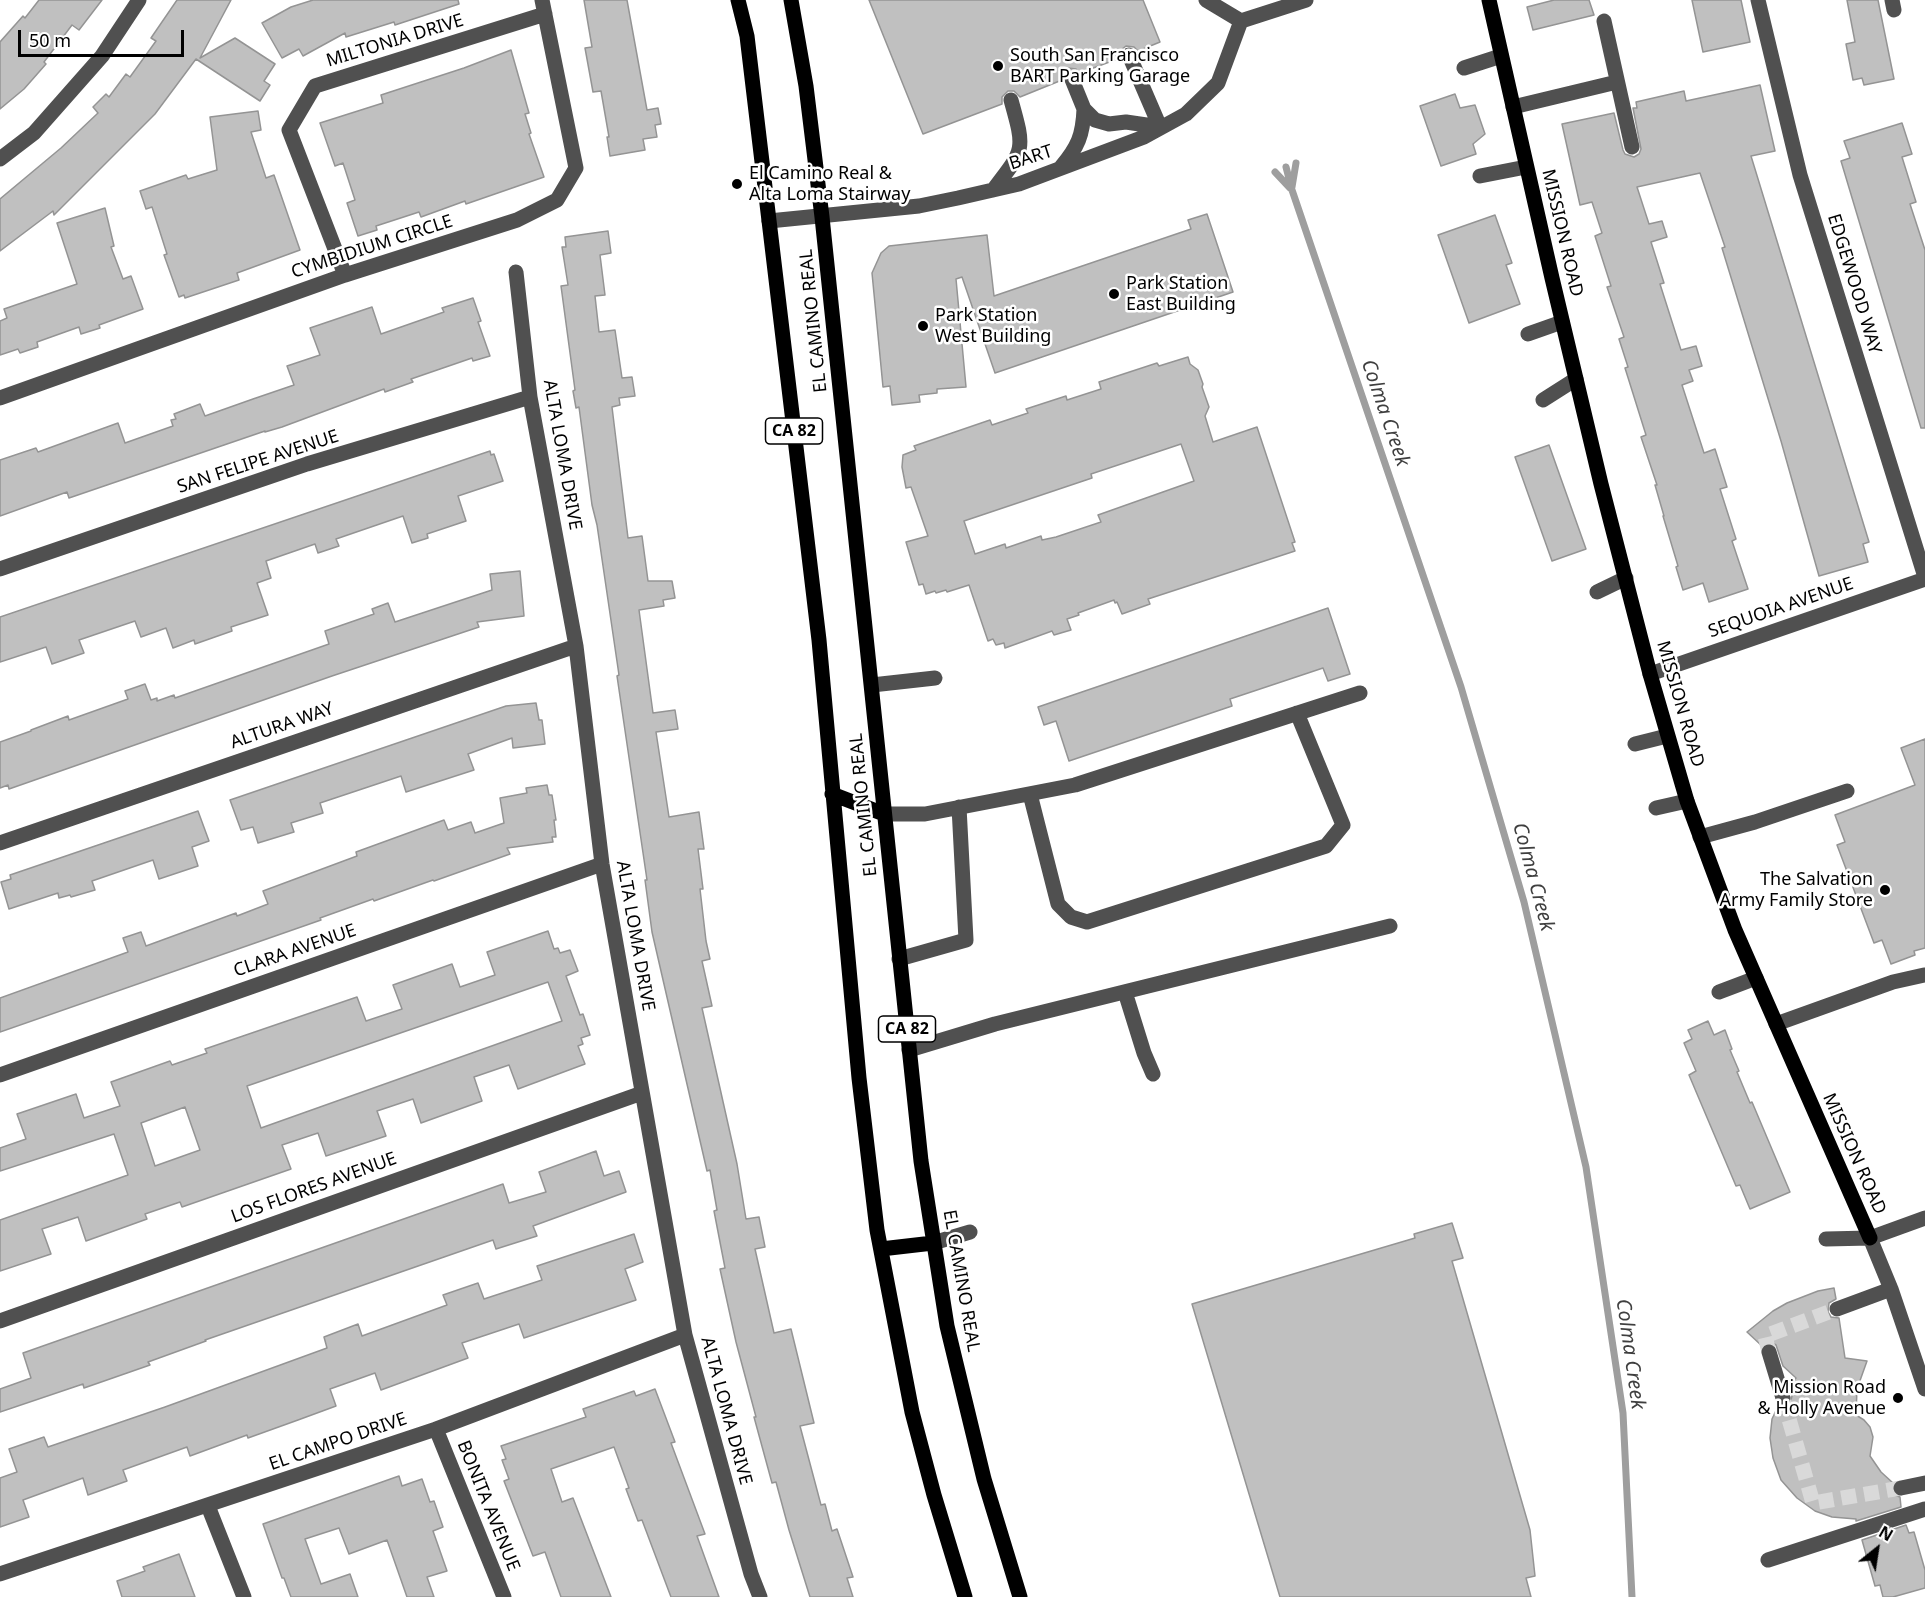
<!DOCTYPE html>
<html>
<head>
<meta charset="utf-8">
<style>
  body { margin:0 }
  #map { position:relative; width:1925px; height:1597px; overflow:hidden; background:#fff; font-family:"Noto Sans",sans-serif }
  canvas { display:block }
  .north { position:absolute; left:1847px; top:1519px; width:60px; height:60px; -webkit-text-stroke:4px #fff; paint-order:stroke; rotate:30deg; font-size:16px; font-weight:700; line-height:24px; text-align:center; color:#000 }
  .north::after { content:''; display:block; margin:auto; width:21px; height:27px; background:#000; clip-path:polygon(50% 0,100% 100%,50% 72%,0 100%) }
  .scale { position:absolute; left:18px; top:30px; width:166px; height:27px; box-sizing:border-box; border:3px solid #000; border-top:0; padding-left:8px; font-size:18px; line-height:21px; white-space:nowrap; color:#000; -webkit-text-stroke:4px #fff; paint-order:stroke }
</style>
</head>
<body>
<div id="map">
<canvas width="1925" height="1597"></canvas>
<div class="north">N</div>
<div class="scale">50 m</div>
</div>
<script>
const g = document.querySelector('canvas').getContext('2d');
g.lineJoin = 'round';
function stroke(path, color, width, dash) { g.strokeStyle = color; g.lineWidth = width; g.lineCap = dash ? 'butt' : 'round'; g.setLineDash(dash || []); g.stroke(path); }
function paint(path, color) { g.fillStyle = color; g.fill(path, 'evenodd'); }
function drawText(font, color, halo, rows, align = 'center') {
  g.font = font + ' "Noto Sans",sans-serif'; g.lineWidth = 5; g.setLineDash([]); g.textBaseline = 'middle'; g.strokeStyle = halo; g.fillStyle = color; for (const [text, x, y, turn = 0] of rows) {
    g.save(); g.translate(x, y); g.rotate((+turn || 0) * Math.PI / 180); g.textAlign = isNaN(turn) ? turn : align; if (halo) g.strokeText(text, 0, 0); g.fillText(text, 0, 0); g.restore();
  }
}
stroke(new Path2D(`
  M1286,167L1292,190L1461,687L1524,902L1586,1167L1623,1413L1632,1597
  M1275,172L1290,188
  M1292,187L1296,163`), '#9e9e9e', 7);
const building = new Path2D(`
  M39,0H102L79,30L72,25L44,62L46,64L24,89L0,109V42L23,16L25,18Z
  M177,0H231L200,58L235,38L275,64L264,81L270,85L260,101L196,59L155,114L54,215L53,211L0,251V199L61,148L98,113L93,107L106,94L109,97L126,74L130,77L156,41L151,38Z
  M313,0H458L459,4L395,25L394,22L346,37L345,33L303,56L299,49L282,58L262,23L291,7Z
  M584,0H627L647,110L658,108L661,124L655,125L657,137L643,139L645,150L610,156L607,137H609L601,91L593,92L585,48L592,47Z
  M869,0H1143L1160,42L1138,51L1134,47L1126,46L1121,50L1120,58L1080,73L1076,69L1068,68L1063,72L1062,80L1020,97L1014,91H1008L1002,97V104L923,134Z
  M1554,0H1589L1594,15L1533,30L1527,7Z
  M1692,0H1741L1750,42L1703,52Z
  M1847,0H1878L1894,79L1864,85L1862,78L1853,80L1846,44L1855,42Z
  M511,50L529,113L525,114L531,133L529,134L544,177L466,204L465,201L421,217L419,212L376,226L377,230L358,236L347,203L355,200L343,163L335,166L320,123L383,103L381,95L464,68Z
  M1760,85L1775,151L1751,156L1869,542L1863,544L1868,562L1819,576L1781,441L1722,248L1725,247L1700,173L1637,187L1649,224L1662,221L1667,237L1651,242L1664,283L1660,284L1681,350L1696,346L1702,366L1689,370L1693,381L1682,385L1704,453L1715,449L1727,487L1720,489L1736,539L1732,541L1748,589L1709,602L1703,583L1683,590L1676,567L1678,566L1663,516H1664L1655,485H1657L1641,437L1646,435L1625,368L1628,367L1619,339L1624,337L1607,287L1611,286L1595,236L1602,233L1592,202L1580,205L1562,124L1614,113L1623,150L1625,154L1634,157L1639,154L1641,149L1633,108H1637L1636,102L1684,91L1686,101Z
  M1455,94L1460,108L1475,105L1485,134L1473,144L1476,154L1441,166L1420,106Z
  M258,111L261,130L251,132L266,178L274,175L300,250L237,273L239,280L185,298L184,295L179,297L164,255L167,254L152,207L146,209L140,191L186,175L188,179L217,170L210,117Z
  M1902,123L1912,154L1902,157L1916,202L1910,204L1925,250V428H1921L1841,161L1850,158L1844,141Z
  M105,208L114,246L111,247L123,279L131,276L143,309L99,325L100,328L81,334L79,327L37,342L38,347L20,353L18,349L0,355V321L7,318L4,309L77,284L57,223Z
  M1207,214L1233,292L995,373L962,277L956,279L966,387L937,389V393L919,395L920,402L892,405L890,386L883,387L872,273L881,253L889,246L987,235L994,296L1191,229L1188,220Z
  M1495,215L1512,263L1506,265L1520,304L1469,323L1438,235Z
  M608,231L611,253L600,255L605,295L595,296L599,332L615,330L622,378L632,377L635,396L619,398L620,405L612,407L628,538L642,536L648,581H672L675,598L663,600L664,606L639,610L653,713L675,710L678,729L656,732L669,817L699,812L704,849H698L703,889H700L706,941L710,959L702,961L712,1006L702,1008L737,1164L746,1219L759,1217L765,1247L755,1249L774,1333L791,1329L814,1423L800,1426L821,1505L825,1504L832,1531L837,1529L853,1577L847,1578L853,1597H810L789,1530L776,1482L772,1483L754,1417H756L736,1342L720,1269L725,1268L714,1211L717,1210L710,1170L707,1171L652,932L645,880H647L617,676L619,675L597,525L592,505L579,407L576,408L573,391L575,390L561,286L568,285L562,247H566L565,237Z
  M473,298L481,321L478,322L490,356L473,361L472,358L411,379L413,382L385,392L384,389L282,427L265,432V431L69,498L67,492L0,516V460L36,448L38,452L118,423L125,443L173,426L171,420L176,419L174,414L200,404L205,416L253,399L294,385L287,366L320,355L310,328L372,307L381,334L444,312L442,308Z
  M1188,357L1190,364L1198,370L1203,384L1202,387L1209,407L1205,416L1213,442L1257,427L1295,542L1292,543L1295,551L1148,599L1150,604L1122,614L1117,602L1115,603L1114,600L1078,613L1079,615L1067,619L1071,630L1054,635L1052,631L1005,648L1004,643L996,645L993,639L988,641L969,585L947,592L946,590L936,593L935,591L926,594L923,584L919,585L906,542L928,536L911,487L906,488L902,467L903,455L916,450L914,446L990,420L992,425L1028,413L1026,409L1066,396L1067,400L1101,389L1099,382L1157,363L1159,366ZM1181,444L1194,481L1098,515L1101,522L1056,537L1042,540L1041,536L1006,548L1005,544L975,554L964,521L1092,478L1091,474Z
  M1549,445L1586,549L1552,561L1515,457Z
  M490,451L491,455L494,454L503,481L458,496L466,521L427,534L428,538L412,543L403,516L336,539L339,546L318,553L315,544L266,561L271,578L257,583L268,615L231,627L232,631L195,644L194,640L173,648L166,628L141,637L135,621L79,640L84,653L52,664L46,647L0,662V617Z
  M520,571L524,616L477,622L479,627L332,676L9,789L8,785L0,788V742L31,731V730L68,716L69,720L128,699L125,691L145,684L151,700L157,698V701L174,695L175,698L329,644L325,631L374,614L372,609L388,603L395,622L492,590L490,574Z
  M1328,608L1350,674L1328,681L1323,668L1230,699L1232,706L1069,761L1056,721L1044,725L1038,707Z
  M536,703L539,720H542L545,744L513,748L512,738L468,754L474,770L406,792L401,776L320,803L323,813L291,823L294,832L258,843L253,827L241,830L230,800L506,706Z
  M1925,739V948L1914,951L1915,955L1891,964L1882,940L1874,943L1837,845L1845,842L1835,815L1915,785L1901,748Z
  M547,785L549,795H552L556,820H554L556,837H552L553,842L507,848L510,854L434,881L433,880L374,901L373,899L320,918L321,920L0,1032V998L128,952L123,938L141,932L146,946L236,913L237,916L268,904L263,891L357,856L356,852L444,820L448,830L471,822L475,833L504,823L500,798L527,793L526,788Z
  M198,811L209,841L192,847L198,866L159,879L153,860L92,881L95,890L71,897L70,895L59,898L58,893L9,909L1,882L11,879L10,875Z
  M548,931L554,949L558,948L560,953L570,950L578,971L566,976L580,1015L583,1014L590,1035L581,1038L583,1044L578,1046L585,1064L518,1089L509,1065L474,1077L482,1101L421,1123L413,1099L377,1111L386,1136L326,1156L318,1133L282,1145L291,1169L182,1207L180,1202L145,1214L147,1219L86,1241L78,1217L42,1229L51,1254L0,1271V1220L128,1175L114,1134L0,1171V1148L26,1139L17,1114L76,1094L84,1118L120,1106L111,1082L170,1061L172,1065L207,1053L205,1049L357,997L366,1021L402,1009L393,985L452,964L460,987L495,975L487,952ZM548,982L562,1021L261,1128L247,1086ZM185,1107L200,1150L155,1166L141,1123Z
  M1708,1021L1714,1035L1725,1030L1732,1049L1730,1050L1739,1071L1737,1072L1750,1103L1752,1102L1790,1192L1750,1209L1740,1185L1736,1186L1689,1075L1696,1071L1684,1043L1692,1039L1688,1030Z
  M596,1151L604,1176L619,1171L626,1192L533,1226L537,1236L496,1249L493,1240L205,1340L206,1341L148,1362L150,1365L84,1388L83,1384L0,1412V1389L31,1378L23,1353L503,1184L509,1203L546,1192L539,1172Z
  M1452,1223L1463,1258L1452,1261L1530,1530L1535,1576L1526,1578L1531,1597H1280L1192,1304L1415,1238L1414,1234Z
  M634,1234L643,1262L625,1269L636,1300L524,1338L519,1324L462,1343L468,1358L381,1390L375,1373L330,1389L336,1406L298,1420L248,1438L247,1435L190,1456L187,1447L123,1470L127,1481L88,1495L83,1478L23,1500L29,1517L0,1527V1478L17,1472L9,1449L44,1437L48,1447L165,1407L327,1348L324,1337L358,1324L362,1336L447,1305L443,1295L478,1283L484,1299L542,1280L537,1266Z
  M1834,1288L1836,1299L1829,1303L1828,1312L1831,1317L1839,1318L1845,1358L1867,1361L1857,1389L1856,1415L1864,1420L1870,1427L1873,1437L1870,1456L1881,1472L1893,1483L1892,1491L1894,1495L1900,1497L1901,1507L1856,1521V1519L1832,1517L1815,1511L1797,1498L1781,1480L1773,1458L1770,1438L1772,1419L1778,1406L1785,1407L1790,1404L1792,1396L1790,1386L1796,1378L1783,1366L1776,1345L1771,1342L1762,1346L1747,1332L1773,1311L1787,1303L1818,1291Z
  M655,1389L675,1442L671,1443L705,1534L697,1536L719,1597H671L642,1520L638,1521L626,1489L629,1488L614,1447L551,1469L562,1502L573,1498L611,1597H561L545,1552L533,1556L504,1481L509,1479L502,1460L506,1459L501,1446L586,1417L583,1409L634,1391L636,1396Z
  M399,1476L402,1486L422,1479L430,1502L434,1501L443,1527L433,1531L447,1571L427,1577L434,1597H407L387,1540L349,1554L339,1528L305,1539L321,1584L350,1574L358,1597H291L284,1578H282L263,1524Z
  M1906,1525L1909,1533L1914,1532L1925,1570V1588L1893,1597H1883L1880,1585L1875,1586L1862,1540Z
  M179,1554L195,1597H122L117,1581L145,1571L143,1567Z`);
paint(building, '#c0c0c0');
stroke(building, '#949494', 1.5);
stroke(new Path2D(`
  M1769,1352L1765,1336L1837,1309
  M1783,1398L1813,1503L1901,1488`), '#d9d9d9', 15, [15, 8]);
stroke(new Path2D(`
  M1206,0L1241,21L1306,0
  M1758,0L1800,175L1925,577
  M1892,0L1894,10
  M1604,21L1632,147
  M1129,55L1160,127
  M1464,68L1501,56
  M1071,77L1084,109L1095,120L1109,124L1126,122L1160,127
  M1513,107L1617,82
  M0,159L34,133L102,56L139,0
  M1061,167C1078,147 1083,135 1084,109
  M1480,176L1526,167
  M993,190C1025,149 1025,150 1011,100
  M769,221L919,206L958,198L1019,184L1144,137L1186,114L1218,83L1241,21
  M516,272L530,397L576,646L602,864L685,1335L751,1574L760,1597
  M345,275L289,130L315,86L545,14
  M1528,334L1562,322
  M0,398L345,275L517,220L557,200L576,168L542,0
  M1543,400L1576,379
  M0,569L307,464L530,397
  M1597,592L1626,578
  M1650,674L1925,579
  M872,685L935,678
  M1635,744L1667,736
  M1030,794L1058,904L1071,917L1087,922L1326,846L1343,825L1297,713
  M1656,808L1687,801
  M884,814H925L1075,785L1360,693
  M1700,837L1755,822L1847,791
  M0,843L576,646
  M899,959L966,940L959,807
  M1125,992L1144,1053L1153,1074
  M1719,992L1756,978
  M1776,1024L1893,982L1924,975
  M909,1050L995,1024L1390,926
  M0,1075L602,864
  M1870,1238L1891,1289L1925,1389
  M1826,1239L1870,1238L1925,1218
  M933,1243L970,1232
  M1837,1309L1891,1289
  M0,1321L642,1093
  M1769,1352L1783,1398
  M436,1429L504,1597
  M1901,1488L1925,1483
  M208,1506L244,1597
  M1768,1560L1925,1509
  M0,1574L436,1429L685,1335`), '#505050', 15);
stroke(new Path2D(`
  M738,0L747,36L819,640L859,1078L877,1230L912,1412L934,1495L965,1597
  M791,0L806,86L822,217L921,1161L947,1326L984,1479L1020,1597
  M1489,0L1552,278L1601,484L1650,674L1687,801L1735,930L1870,1238
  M832,794L884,814
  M881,1249L933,1243`), '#000', 15);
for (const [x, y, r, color] of [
  [998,66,6,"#000"],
  [737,184,6,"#000"],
  [1114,294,6,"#000"],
  [923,326,6,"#000"],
  [1885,890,6,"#000"],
  [1898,1398,6,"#000"]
]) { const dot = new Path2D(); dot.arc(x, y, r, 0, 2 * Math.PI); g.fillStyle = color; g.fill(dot); stroke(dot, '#fff', 2); }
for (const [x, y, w] of [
  [794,431,57],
  [907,1029,57]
]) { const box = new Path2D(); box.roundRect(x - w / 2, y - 13, w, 26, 4.5); g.fillStyle = '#fff'; g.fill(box); stroke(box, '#000', 1.5); }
drawText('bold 16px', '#000', null, [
  ["CA 82",794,431],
  ["CA 82",907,1029]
]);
drawText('18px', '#000', '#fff', [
  ["MILTONIA DRIVE",395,41,-17],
  ["BART",1031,158,-18],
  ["MISSION ROAD",1562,233,77],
  ["CYMBIDIUM CIRCLE",372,247,-18],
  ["EDGEWOOD WAY",1854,284,73],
  ["EL CAMINO REAL",814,321,-96],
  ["ALTA LOMA DRIVE",562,455,80],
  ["SAN FELIPE AVENUE",258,462,-18],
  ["SEQUOIA AVENUE",1781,608,-19],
  ["MISSION ROAD",1680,704,74],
  ["ALTURA WAY",282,726,-19],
  ["EL CAMINO REAL",864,805,-96],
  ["ALTA LOMA DRIVE",635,936,80],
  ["CLARA AVENUE",295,951,-19],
  ["MISSION ROAD",1854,1154,66],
  ["LOS FLORES AVENUE",314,1188,-20],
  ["EL CAMINO REAL",961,1281,80],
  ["ALTA LOMA DRIVE",726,1411,75],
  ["EL CAMPO DRIVE",338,1442,-19],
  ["BONITA AVENUE",488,1506,68]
]);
drawText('18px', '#000', '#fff', [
  ["South San Francisco",1010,56],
  ["BART Parking Garage",1010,77],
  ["El Camino Real &",749,174],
  ["Alta Loma Stairway",749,195],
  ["Park Station",1126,284],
  ["East Building",1126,305],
  ["Park Station",935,316],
  ["West Building",935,337],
  ["The Salvation",1873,880,"right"],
  ["Army Family Store",1873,901,"right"],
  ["Mission Road",1886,1388,"right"],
  ["& Holly Avenue",1886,1409,"right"]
], 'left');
drawText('italic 20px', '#3f3f3f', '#fff', [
  ["Colma Creek",1385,413,71],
  ["Colma Creek",1533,877,75],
  ["Colma Creek",1630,1354,82]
]);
</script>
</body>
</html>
